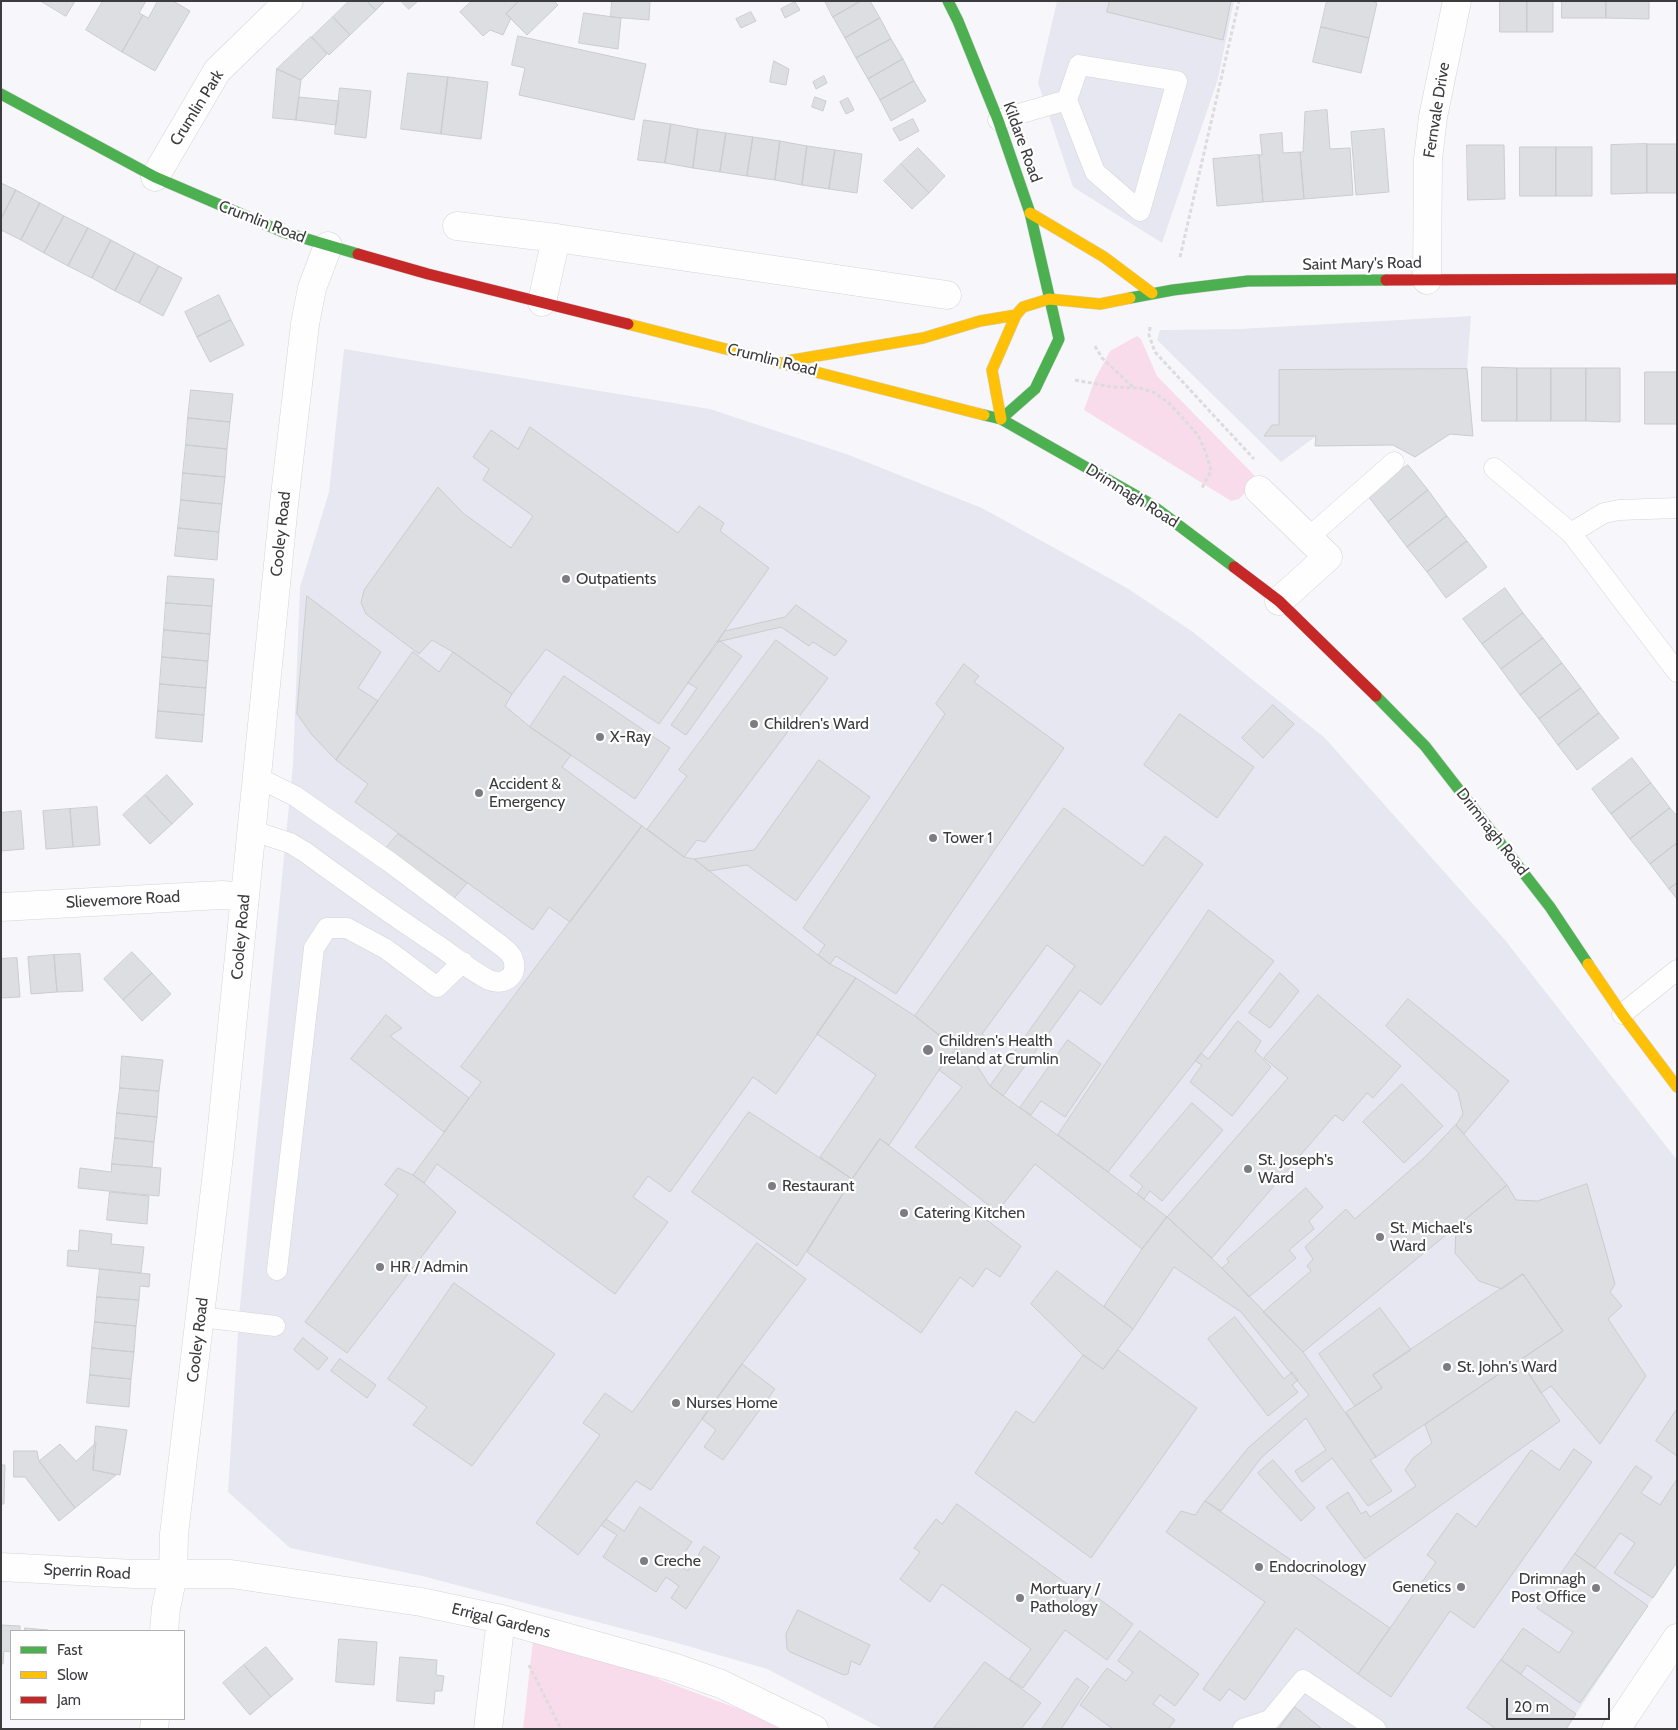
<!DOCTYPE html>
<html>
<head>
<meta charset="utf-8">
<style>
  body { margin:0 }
  #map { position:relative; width:1678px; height:1730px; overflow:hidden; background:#f7f7fb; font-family:Cabin,sans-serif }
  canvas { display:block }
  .frame { position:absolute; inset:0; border:2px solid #3c3c3f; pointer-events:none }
  .legend { position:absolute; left:10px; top:1630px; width:175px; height:90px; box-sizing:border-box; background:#fff; border:1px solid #b1b1b2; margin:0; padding:6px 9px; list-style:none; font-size:15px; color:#3c3c3f }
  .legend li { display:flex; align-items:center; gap:10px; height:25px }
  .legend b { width:25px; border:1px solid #b1b1b2 }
  .scale { position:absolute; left:1506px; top:1698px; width:104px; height:22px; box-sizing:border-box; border:2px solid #3c3c3f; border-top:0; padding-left:6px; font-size:15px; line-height:18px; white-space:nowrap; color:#3c3c3f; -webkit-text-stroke:4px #fff; paint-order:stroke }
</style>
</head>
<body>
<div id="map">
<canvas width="1678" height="1730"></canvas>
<div class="frame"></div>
<ul class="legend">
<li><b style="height:6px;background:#4caf50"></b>Fast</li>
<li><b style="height:6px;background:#ffc107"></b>Slow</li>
<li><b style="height:6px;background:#c62828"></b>Jam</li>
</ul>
<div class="scale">20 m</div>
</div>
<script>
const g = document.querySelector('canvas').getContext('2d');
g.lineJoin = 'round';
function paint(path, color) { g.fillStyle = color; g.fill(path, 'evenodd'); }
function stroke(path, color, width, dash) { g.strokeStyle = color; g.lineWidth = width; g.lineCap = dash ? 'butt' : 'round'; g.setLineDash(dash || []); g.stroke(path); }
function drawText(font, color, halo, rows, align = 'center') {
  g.font = font + ' Cabin,sans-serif'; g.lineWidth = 4.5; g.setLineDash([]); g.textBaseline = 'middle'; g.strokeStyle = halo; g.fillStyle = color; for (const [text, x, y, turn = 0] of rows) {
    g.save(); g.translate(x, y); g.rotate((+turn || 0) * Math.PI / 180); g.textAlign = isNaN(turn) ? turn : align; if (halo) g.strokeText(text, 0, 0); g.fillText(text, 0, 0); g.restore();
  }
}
paint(new Path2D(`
  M1057,1H1234L1218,79L1162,243L1073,187L1038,83Z
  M1471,316L1467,369L1473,436L1450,434L1415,457L1393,445L1315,446V437L1281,462L1157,340L1160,330L1239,329Z
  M344,349L710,409L849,455L982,508L1127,588L1193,632L1325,738L1505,940L1677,1160V1562L1566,1729H883L767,1669L677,1643L422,1576L290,1548L228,1492L239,1316L293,764L300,587L329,492Z`), '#e7e7f1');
paint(new Path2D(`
  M1137,336L1141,339L1157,376L1258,479L1239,499L1231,501L1084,410L1095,379L1110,351Z
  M533,1640L637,1671L774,1722L786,1729H523Z`), '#f9dcec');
const building = new Path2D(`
  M41,1H75L66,16Z
  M103,1H146L139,13L143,15L122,52L86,30Z
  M158,1H173L190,11L155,71L122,52L143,15L148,18Z
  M349,1H367L376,10L350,35L333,17Z
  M367,1H385L376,10Z
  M401,1H418L409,9Z
  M472,1H519L506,14L511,18L503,35L490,30L483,36L460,12Z
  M519,1H554L558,5L527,35L506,14Z
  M612,1H650L649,20L611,17Z
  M825,1H861L833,17Z
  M861,1H870L880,18L845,38L833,17Z
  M1110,1H1231L1223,40L1107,12Z
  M1327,1H1370L1377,3L1369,38L1321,27Z
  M1500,1H1527V32H1500Z
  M1527,1H1553V32H1527Z
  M1562,1H1606V18H1562Z
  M1606,1H1649V19L1606,18Z
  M795,2L800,10L785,18L781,9Z
  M751,12L756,21L741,28L736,19Z
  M584,13L621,18L618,49L579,43Z
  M333,17L350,35L329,55L312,37Z
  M880,18L891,39L856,58L845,38Z
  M1321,27L1369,38L1361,73L1313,62Z
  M518,36L646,64L634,120L519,95L525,68L512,65Z
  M311,37L327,54L301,80L277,69Z
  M891,39L903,59L868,79L856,58Z
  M903,59L914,81L880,100L868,79Z
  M774,61L789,69L786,85L770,82Z
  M277,69L301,80L296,120L273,118Z
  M408,73L448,77L441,134L401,129Z
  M824,76L827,83L816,89L813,82Z
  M448,77L488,82L481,139L441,134Z
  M914,81L926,101L891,121L880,100Z
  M340,88L371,91L366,138L335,134Z
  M299,97L339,101L336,125L296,120Z
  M815,97L826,101L823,111L812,107Z
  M848,98L854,110L846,114L840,102Z
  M1327,110L1330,149L1350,148L1353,195L1304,199L1300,152H1303L1305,112Z
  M913,119L919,131L900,141L893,129Z
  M644,120L671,124L665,163L638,160Z
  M671,124L698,129L693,168L665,163Z
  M698,129L726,133L720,172L693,168Z
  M1384,129L1389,192L1356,195L1351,132Z
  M726,133L753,137L747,176L720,172Z
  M1282,133L1283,153L1300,152L1304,199L1263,202L1259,155H1262L1260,135Z
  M753,137L780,141L775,180L747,176Z
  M780,141L807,146L802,185L775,180Z
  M1647,144V193L1611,194V145Z
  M1647,144H1677V193H1647Z
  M1467,145H1504L1505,199L1468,200Z
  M807,146L835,150L829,189L802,185Z
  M1520,147H1556V196H1520Z
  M1556,147H1592V196H1556Z
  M918,148L945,176L929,193L901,164Z
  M835,150L862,154L857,193L829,189Z
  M1259,155L1263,202L1217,206L1213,159Z
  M901,164L929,193L912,209L884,181Z
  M1,183L16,190L1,219Z
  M16,190L40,203L21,240L1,230V219Z
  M40,203L64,216L44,253L21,240Z
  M64,216L88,228L68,266L44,253Z
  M88,228L111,240L92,278L68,266Z
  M111,240L135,253L115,291L92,278Z
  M135,253L159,266L139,303L115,291Z
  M159,266L182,278L163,316L139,303Z
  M219,295L231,320L197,337L185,312Z
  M231,320L244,345L210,362L197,337Z
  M1482,367L1517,368V421H1482Z
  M1517,368H1551V421H1517Z
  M1551,368H1586V421H1551Z
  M1586,368H1620V422L1586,421Z
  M1467,369L1473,436L1450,434L1415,457L1393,445L1315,446L1316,436H1264L1272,425H1279V370Z
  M1645,372H1677V424H1645Z
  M191,390L233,394L230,422L188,418Z
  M188,418L230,422L227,449L186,445Z
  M530,427L678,533L699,506L724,523L720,531L769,568L659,724L546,649L512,694L453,652L432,640L419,654L366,614L361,603L364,590L438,487L463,513L511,548L533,516L483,480L489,469L473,457L491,430L518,449Z
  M186,445L227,449L225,477L183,473Z
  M1408,465L1428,490L1388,522L1368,496Z
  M183,473L225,477L222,504L181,500Z
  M1428,490L1447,516L1407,547L1388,522Z
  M181,500L222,504L219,532L178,528Z
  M1447,516L1467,541L1427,572L1407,547Z
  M178,528L219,532L217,560L175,556Z
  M1467,541L1487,567L1446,598L1427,572Z
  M168,576L214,579L212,606L166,603Z
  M1505,588L1523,613L1482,644L1463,619Z
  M307,596L381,652L358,688L378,701L336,760L312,735L297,714Z
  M166,603L212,606L210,634L164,630Z
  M796,605L847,641L835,656L813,642L809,646L781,627L717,642L725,631L785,617Z
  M1523,613L1543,638L1501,669L1482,644Z
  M164,630L210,634L208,661L162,657Z
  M1543,638L1562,663L1520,695L1501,669Z
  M776,640L828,678L705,842L697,840L684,857L647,829L687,776L679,770Z
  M720,641L742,656L686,735L671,725L697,688L688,683Z
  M413,652L439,672L453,652L512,694L505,706L530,727L571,755L562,767L642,826L570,922L549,907L533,930L355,802L368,784L336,760Z
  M162,657L208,661L206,688L160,684Z
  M1562,663L1581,688L1539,719L1520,695Z
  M964,664L979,676L974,682L1064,748L896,994L836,956L830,964L818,955L825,945L803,928L945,714L936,704Z
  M564,676L670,748L635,799L530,727Z
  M160,684L206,688L204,715L158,711Z
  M1581,688L1599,713L1558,745L1539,719Z
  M1273,705L1294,724L1263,758L1242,738Z
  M158,711L204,715L202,742L156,738Z
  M1599,713L1619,738L1577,770L1558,745Z
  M1180,714L1254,767L1217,818L1144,765Z
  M1632,758L1651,783L1611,814L1592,789Z
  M819,760L870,797L796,901L747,865L709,871L694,859L754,850Z
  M167,775L193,804L172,824L145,795Z
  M1651,783L1670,808L1630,839L1611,814Z
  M145,795L172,824L150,844L123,815Z
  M97,807L100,845L73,847L70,809Z
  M1064,808L1143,866L1165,836L1203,864L1101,1005L1080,990L1003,1096L990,1086L1075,966L1047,945L982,1034L992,1042L976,1064L915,1016Z
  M1670,808L1677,816V843L1650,864L1630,839Z
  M70,809L73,847L46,849L43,811Z
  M21,811L24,849L1,851V813Z
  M642,826L684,857L694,859L818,955L830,964L856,978L776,1094L753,1077L670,1192L648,1176L633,1197L668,1222L615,1294L437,1164L424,1183L413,1175L481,1082L461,1067Z
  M398,834L467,883L449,904L381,854Z
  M1677,843V883L1669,889L1650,864Z
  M1677,883V899L1669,889Z
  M1209,910L1274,961L1108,1172L1058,1135Z
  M132,952L152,973L123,1000L104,979Z
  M80,954L83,991L57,992L54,955Z
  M54,955L57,992L31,994L28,957Z
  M17,958L20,997L1,998V959Z
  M152,973L171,994L142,1021L123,1000Z
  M1280,973L1299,991L1270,1028L1249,1013Z
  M856,978L915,1016L956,1049L939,1070L889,1145L880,1139L852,1179L820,1157L876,1075L817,1034Z
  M1318,995L1401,1066L1373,1098L1367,1093L1343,1121L1335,1115L1212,1258L1167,1217L1288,1078L1264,1058Z
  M1408,999L1509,1081L1464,1134L1456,1125L1463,1114L1458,1092L1386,1026Z
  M386,1015L402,1028L390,1036L469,1098L444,1132L351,1059Z
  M1238,1021L1261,1041L1255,1051L1271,1067L1232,1116L1190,1082L1202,1065L1195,1061L1201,1053L1208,1059Z
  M1068,1040L1101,1064L1065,1117L1041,1101L1031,1115L1020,1108Z
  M956,1049L976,1064L990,1086L1108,1172L1167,1217L1142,1249L1035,1164L997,1212L915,1147L962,1087L939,1070Z
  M122,1056L163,1060L159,1091L120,1088Z
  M1402,1084L1443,1126L1404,1163L1363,1122Z
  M120,1088L159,1091L157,1117L117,1113Z
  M1192,1103L1223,1130L1162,1201L1150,1191L1144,1199L1137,1194L1143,1186L1130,1176Z
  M749,1112L852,1179L797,1266L692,1192Z
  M117,1113L157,1117L154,1142L115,1138Z
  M1456,1125L1507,1185L1303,1352L1263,1312L1311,1271L1307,1266L1313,1259L1305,1247L1346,1209L1355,1219L1424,1158Z
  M115,1138L154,1142L152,1167L112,1164Z
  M880,1139L1021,1246L1000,1277L986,1268L973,1287L960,1277L921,1333L807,1252L852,1179Z
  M112,1164L161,1168L159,1196L78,1188L80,1168L111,1172Z
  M398,1168L413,1175L424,1183L456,1212L347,1353L305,1322L398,1195L385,1185Z
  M1587,1184L1615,1284L1610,1292L1622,1306L1608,1319L1646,1376L1600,1444L1551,1386L1541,1393L1520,1360L1563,1331L1523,1274L1502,1289L1479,1281L1455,1253L1456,1227L1507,1185L1516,1200L1537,1201Z
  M1306,1188L1323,1207L1309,1221L1314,1229L1289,1250L1296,1258L1249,1297L1222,1268L1229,1262L1227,1259Z
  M110,1192L149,1196L147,1224L107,1220Z
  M1167,1217L1222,1268L1303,1352L1376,1457L1370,1460L1392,1491L1368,1506L1332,1458L1302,1482L1295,1471L1326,1450L1306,1418L1261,1458L1221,1511L1205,1501L1249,1447L1309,1395L1241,1312L1174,1267L1133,1329L1104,1306L1142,1249Z
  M80,1230L112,1234L111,1244L144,1247L141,1273L67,1266L68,1250L78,1251Z
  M757,1243L806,1279L742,1364L651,1490L636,1481L578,1555L536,1523L600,1435L583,1423L605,1393L632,1412Z
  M100,1269L150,1274L149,1287L140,1286L139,1300L97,1297Z
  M1057,1271L1133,1329L1103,1369L1083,1355L1031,1304Z
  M1523,1274L1563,1331L1376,1457L1346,1412L1382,1388L1373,1375Z
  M454,1283L555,1354L472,1466L413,1425L427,1407L388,1379Z
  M97,1297L139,1300L136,1326L95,1322Z
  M1380,1308L1411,1350L1373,1375L1382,1388L1355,1406L1319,1354Z
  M1235,1317L1284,1379L1292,1372L1298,1380L1292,1385L1298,1392L1268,1416L1208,1339Z
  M95,1322L136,1326L134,1352L92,1348Z
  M303,1338L328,1358L318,1370L294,1350Z
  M92,1348L134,1352L131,1379L90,1375Z
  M1118,1350L1197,1408L1091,1558L975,1473L1016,1411L1034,1423L1083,1355L1103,1369Z
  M340,1359L376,1385L367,1398L331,1371Z
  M1520,1360L1560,1421L1365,1559L1326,1507L1348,1492L1361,1514L1366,1511L1370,1517L1416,1486L1405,1470L1413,1458L1432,1443L1425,1425Z
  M742,1364L775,1389L723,1460L704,1447L716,1430L702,1419Z
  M90,1375L131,1379L129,1407L87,1403Z
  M1677,1409V1456L1656,1441Z
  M96,1426L127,1430L120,1475L93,1470Z
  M96,1443L93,1470L116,1475L75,1508L39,1461L60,1444L76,1461Z
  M1574,1449L1592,1462L1474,1628L1450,1611L1391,1697L1358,1674L1436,1562L1427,1555L1457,1513L1476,1527L1531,1450L1559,1470Z
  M14,1451H37L39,1461L75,1508L59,1521L25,1477H14Z
  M1273,1460L1315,1508L1301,1521L1258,1473Z
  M1,1465H5L4,1504H1Z
  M1636,1466L1652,1477L1641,1493L1660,1505L1677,1479V1562L1653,1598L1614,1573L1635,1543L1620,1533L1595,1568L1575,1554Z
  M1205,1501L1390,1628L1358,1674L1296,1628L1245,1700L1229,1689L1220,1701L1203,1689L1265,1602L1166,1532L1181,1511L1195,1515Z
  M957,1504L1081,1594L1074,1604L1082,1610L1094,1595L1133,1624L1107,1660L1065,1630L1023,1688L1009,1679L1031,1649L942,1584L930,1602L900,1579L920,1552L914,1548L936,1519L942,1524Z
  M640,1507L692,1542L677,1564L688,1571L704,1546L720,1557L686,1609L671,1598L679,1586L666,1577L656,1592L603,1557L617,1535L601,1525L606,1519L624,1531Z
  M1575,1554L1648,1606L1580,1703L1527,1665L1521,1674L1501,1660L1523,1628L1559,1653L1573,1632L1537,1608Z
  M798,1610L870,1645L860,1665L851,1661L848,1674L844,1675L790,1652L787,1649L786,1634Z
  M1,1625L20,1626V1631H11V1652L4,1651L3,1664H1Z
  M25,1628L48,1630V1631H25Z
  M1140,1631L1199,1674L1175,1706L1160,1695L1153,1704L1175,1720L1168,1729H1113L1080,1705L1107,1668L1126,1681L1133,1672L1118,1661Z
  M339,1639L377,1642L374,1685L336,1682Z
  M266,1647L293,1679L271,1697L244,1665Z
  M400,1657L437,1660L436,1675L444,1676L442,1691H435L434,1704L397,1701Z
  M1501,1660L1576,1714L1566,1729H1496L1467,1708Z
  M985,1662L1041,1703L1021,1729L934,1728Z
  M244,1665L271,1697L250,1715L223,1683Z
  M1077,1678L1089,1687L1061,1729H1042Z
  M1295,1707L1322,1729H1279Z`);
paint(building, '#dddee1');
stroke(building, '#cbcccf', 1);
const lane = new Path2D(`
  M998,120L1067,100L1079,65L1177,81L1140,211L1095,172L1067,100
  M1494,468L1571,533L1677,672
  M1571,533L1604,513L1619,510L1677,508
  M1308,538L1394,462
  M250,830L290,843L305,852C350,885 395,917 442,948C457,959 473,972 489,980C504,986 519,976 513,959C512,955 507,951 504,948L391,863L295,796L257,777
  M1622,1014L1677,970
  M277,1270L314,948L327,928H347L386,949L437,987L463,962
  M201,1317L275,1326
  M1243,1729L1270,1720L1303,1680L1376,1729`);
const street = new Path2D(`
  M155,177L217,71L289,1
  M457,226L556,238
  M1427,280L1428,159L1433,117L1457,1
  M542,302L556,238L947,295
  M1259,490L1328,557L1279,601
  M1,907L222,895L245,897
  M1,1567L134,1574H231L421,1602L501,1619L673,1667L721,1684L814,1729
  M164,1631L166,1608L173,1575L174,1534L220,1147L284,504L305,324L312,288L328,246
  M154,1729L155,1719
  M488,1729L501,1619
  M1616,1729L1677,1638`);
const fast = new Path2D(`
  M948,1L958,21L998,120L1030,213L1059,339L1035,389L1001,419
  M1,94L155,177L283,232L358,254
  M1130,298L1173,290L1248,281L1386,280
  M984,415L1001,419L1149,503L1234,567
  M1376,696L1425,746L1550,907L1588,964`);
const slow = new Path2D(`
  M1030,213L1104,257L1152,293
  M628,324L984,415
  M787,361L923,338L980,321L1016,315
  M1001,419L992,370L1016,315L1023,307L1049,299L1100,304L1130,298
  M1588,964L1622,1014L1677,1087`);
const jam = new Path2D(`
  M358,254L428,274L628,324
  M1386,280L1677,279
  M1234,567L1279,601L1376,696`);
stroke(lane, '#d4d4d7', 21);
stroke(street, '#d4d4d7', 29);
stroke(fast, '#d4d4d7', 12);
stroke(slow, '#d4d4d7', 12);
stroke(jam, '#d4d4d7', 12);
stroke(new Path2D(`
  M1180,257L1239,1
  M1150,327L1149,335L1155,352L1254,459
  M1095,346L1102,358L1133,387
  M1075,380L1113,387L1140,388L1155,393L1170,404L1198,435L1206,453L1211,471L1202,488
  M529,1665L561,1729`), '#dcdcdd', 3, [4, 2.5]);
stroke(lane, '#fefefe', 20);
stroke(street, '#fefefe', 28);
stroke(fast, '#4caf50', 11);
stroke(slow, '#ffc107', 11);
stroke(jam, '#c62828', 11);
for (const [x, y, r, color] of [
  [566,579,5,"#7d7d81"],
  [754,724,5,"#7d7d81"],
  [600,737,5,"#7d7d81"],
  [479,793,5,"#7d7d81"],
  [933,838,5,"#7d7d81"],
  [928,1050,6,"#7d7d81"],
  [1248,1169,5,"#7d7d81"],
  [772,1186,5,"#7d7d81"],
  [904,1213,5,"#7d7d81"],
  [1380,1237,5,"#7d7d81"],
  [380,1267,5,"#7d7d81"],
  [1447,1367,5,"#7d7d81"],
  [676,1403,5,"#7d7d81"],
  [644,1561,5,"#7d7d81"],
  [1259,1567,5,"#7d7d81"],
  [1461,1587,5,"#7d7d81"],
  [1596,1588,5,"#7d7d81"],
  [1020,1598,5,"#7d7d81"]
]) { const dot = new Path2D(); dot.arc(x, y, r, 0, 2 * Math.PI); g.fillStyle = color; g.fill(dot); stroke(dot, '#fff', 2); }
drawText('16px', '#3c3c3f', '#fff', [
  ["Crumlin Park",197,108,-58],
  ["Fernvale Drive",1437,110,-81],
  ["Kildare Road",1022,142,70],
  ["Crumlin Road",262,222,21],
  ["Saint Mary's Road",1362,264,-1],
  ["Crumlin Road",772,360,14],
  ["Drimnagh Road",1132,496,32],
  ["Cooley Road",281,534,-84],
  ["Drimnagh Road",1492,832,52],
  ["Slievemore Road",123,900,-3],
  ["Cooley Road",241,937,-85],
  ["Cooley Road",198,1340,-83],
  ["Sperrin Road",87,1572,3],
  ["Errigal Gardens",501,1621,14]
]);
drawText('16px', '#3c3c3f', '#fff', [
  ["Outpatients",576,579],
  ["Children's Ward",764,724],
  ["X-Ray",610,737],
  ["Accident &",489,784],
  ["Emergency",489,802],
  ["Tower 1",943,838],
  ["Children's Health",939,1041],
  ["Ireland at Crumlin",939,1059],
  ["St. Joseph's",1258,1160],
  ["Ward",1258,1178],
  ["Restaurant",782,1186],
  ["Catering Kitchen",914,1213],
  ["St. Michael's",1390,1228],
  ["Ward",1390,1246],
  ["HR / Admin",390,1267],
  ["St. John's Ward",1457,1367],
  ["Nurses Home",686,1403],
  ["Creche",654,1561],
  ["Endocrinology",1269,1567],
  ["Drimnagh",1586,1579,"right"],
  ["Post Office",1586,1597,"right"],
  ["Genetics",1451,1587,"right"],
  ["Mortuary /",1030,1589],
  ["Pathology",1030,1607]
], 'left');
</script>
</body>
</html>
